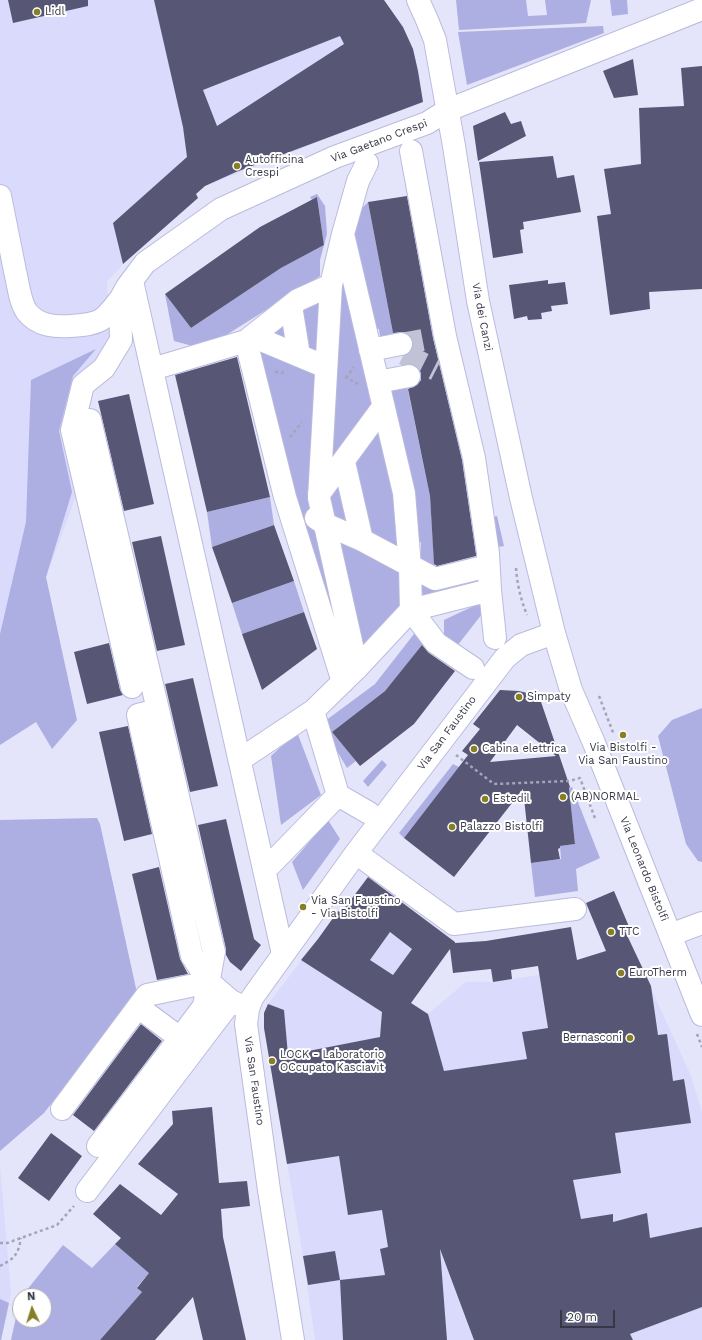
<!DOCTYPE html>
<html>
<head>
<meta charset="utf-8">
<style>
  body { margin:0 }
  #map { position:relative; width:702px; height:1340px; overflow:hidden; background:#e4e5fa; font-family:"Work Sans",sans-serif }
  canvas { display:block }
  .north { position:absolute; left:12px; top:1288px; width:40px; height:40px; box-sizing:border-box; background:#fff; border:1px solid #afafb5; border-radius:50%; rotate:356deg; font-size:11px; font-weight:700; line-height:16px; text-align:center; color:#363745 }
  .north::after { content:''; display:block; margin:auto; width:14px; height:18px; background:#877f26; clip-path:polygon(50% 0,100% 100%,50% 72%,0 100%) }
  .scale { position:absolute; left:560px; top:1310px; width:55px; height:18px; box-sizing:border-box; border:2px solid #363745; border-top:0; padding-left:5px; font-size:12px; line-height:14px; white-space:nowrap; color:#363745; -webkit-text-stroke:3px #fff; paint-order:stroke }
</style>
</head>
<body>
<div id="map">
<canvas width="702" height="1340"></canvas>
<div class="north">N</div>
<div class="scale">20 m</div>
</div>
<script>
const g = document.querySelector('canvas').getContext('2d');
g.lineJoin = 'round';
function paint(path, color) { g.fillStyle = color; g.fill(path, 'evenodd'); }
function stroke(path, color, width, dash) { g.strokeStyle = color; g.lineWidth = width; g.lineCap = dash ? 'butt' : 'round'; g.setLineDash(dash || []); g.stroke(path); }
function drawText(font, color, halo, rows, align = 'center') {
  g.font = font + ' "Work Sans",sans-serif'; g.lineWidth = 4; g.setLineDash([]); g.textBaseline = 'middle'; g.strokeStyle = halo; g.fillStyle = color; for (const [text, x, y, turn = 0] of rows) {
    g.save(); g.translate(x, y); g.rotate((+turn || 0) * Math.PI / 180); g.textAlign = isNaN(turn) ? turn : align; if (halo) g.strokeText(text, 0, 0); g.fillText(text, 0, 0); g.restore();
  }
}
paint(new Path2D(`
  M0,0H384L403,27L413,49L418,71L423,101L205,186L196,194L198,198L123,264L107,282L108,300L114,317L112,335L98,363L78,380L79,488L0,702Z
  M350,902L423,957L397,993L428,1014L466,982H493L590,967L587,957L630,942L691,1076L702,1112V1340H315L303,1256L264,1028V1013L268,1004L318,939L338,911Z
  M0,1166L11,1293L1,1340H0Z`), '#d9dafc');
paint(new Path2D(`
  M456,0H526L528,16L547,15L545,0H591L586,23L459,30Z
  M610,0H627L628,14L612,16Z
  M603,26L604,33L467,85L458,32Z
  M317,194L325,206L327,234L320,260V276L204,349L174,341L165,294L191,328L281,268L324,245L317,197L312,200L310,197Z
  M368,202L394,338L381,342L379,329H373L361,283L353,225L359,211Z
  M353,276L383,407L411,610L343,682L246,341Z
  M96,349L73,376L59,431L72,492L46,577L77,720L52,749L36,722L0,745V634L26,522L31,380Z
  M406,381L430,496L435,576L421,562V542H413L385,390Z
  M270,497L274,525L212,547L207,512Z
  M497,516L504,546L491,548L487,519Z
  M294,581L304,612L242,634L232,603Z
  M421,581L448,585V596L423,601Z
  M480,603L482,614L457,646L444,640V620Z
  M414,634L425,642L385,691L332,732L356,761L347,768L321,724L375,684Z
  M702,708V862L698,861L686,844L658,736L672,720Z
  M297,732L321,795L281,825L271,756Z
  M382,760L387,765L368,787L363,781Z
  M453,764L459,767L404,838L399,833Z
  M572,787L600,858L576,869L578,891L535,897L531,863L561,859L560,846L575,844L569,788Z
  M97,818L100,824L137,993L44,1113L0,1151V820Z
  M328,820L340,839L303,890L292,862Z
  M115,1244L150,1272L137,1287L142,1292L100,1340H11L20,1299V1320H44V1296H22L63,1245L92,1268Z
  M0,1299L9,1303L1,1340H0Z`), '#adaee2');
paint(new Path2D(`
  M8,0H88V6L13,23Z
  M154,0H384L403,27L413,49L418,71L423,102L236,172L205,186L196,194L198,198L123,264L113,223L187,157L183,127ZM340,36L344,44L217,126L203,90Z
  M633,59L638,95L614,98L603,71Z
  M702,66V289L649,292L650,309L610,315L597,216L611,214L604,169L641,164L639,108L684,106L681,68Z
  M505,112L511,124L521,121L526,136L478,161L473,126Z
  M553,156L557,178L574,175L581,212L523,222L524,229L520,230L523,253L493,258L479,162Z
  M407,196L433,338L462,460L476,554V556L437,566L434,564L430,496L408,389L417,385L421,380V374L419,368L413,364H406L404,356L409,353L413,348V342L411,336L405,332L393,333L368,202Z
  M317,197L324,245L281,268L191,328L165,294L260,227Z
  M548,280V284L565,282L568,304L551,306L552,311L541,313L542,319L528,320L527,316L514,319L509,285Z
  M237,357L270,497L207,512L175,375Z
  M129,394L154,504L124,511L98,401Z
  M274,525L294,581L232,603L212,547Z
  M161,536L185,645L157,651L132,542Z
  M304,612L317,649L262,690L242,634Z
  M109,643L120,690L123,695L87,704L74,652Z
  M422,645L429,653L455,671L414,724L360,766L332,732L385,691Z
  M193,678L218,786L190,792L165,684Z
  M500,690L519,691L539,696L570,787L569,788L575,844L560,846V848L558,849L560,859L531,863L523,789L454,877L404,838L468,755L462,751L480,729L473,724ZM517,725L556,756L490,762Z
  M128,726L152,834L124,841L99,732Z
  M226,819L254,939L261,945L241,971L230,962L226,955V949L198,825Z
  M159,867L180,959L188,974L157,980L132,874Z
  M368,877L455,942V943L486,941L571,927L577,960L606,951L586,903L614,891L630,929L625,931L651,986L658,1035L667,1034L673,1081L684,1079L691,1123L615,1133L621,1173L573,1180L581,1219L613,1214V1222L647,1213L650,1238L702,1227V1307L630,1334L633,1340H474L440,1249L447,1340H343L340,1280L385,1275L380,1249L388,1247L382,1210L348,1215L339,1156L287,1164L264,1028V1013L268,1004L284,1010L288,1055L380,1037L382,1012L301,960L318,939L338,911L341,913ZM390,932L412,949L393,975L370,960ZM450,949L453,973L491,969L493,982L512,979L511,970L538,966L548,1028L522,1032L527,1059L444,1071L428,1014L411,1003Z
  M141,1024L162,1041L94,1131L73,1115Z
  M212,1107L219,1183L247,1181L250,1206L221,1209L223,1237L246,1340H203L193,1297L155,1340H100L142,1292L137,1288L149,1273L115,1244L121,1238L93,1214L120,1184L161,1215L178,1194L138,1164L173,1124L172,1111Z
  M51,1133L82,1156L49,1201L18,1178Z
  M335,1251L340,1280L308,1285L303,1256Z`), '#575775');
stroke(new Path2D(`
  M401,344L433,338
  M404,354L436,370`), '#c1c2d6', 22, [22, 11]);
const minor = new Path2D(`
  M418,0L427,20L435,40L438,57L454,146L478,301L521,498L554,633L571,690L594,743L702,1015
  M411,151L445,336L474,458L488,553L490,590L495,638
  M0,196C5,221 10,246 15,271C18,283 20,303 27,312C38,326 55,327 71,326C101,324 104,321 121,298
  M343,234L404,493L410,567L411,610L357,668L313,711L338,795L369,813
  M132,281L283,954
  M331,285L298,300L246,341L285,497L343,682
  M291,306L299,355
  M252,336L326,367
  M370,350L401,344
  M159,367L246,341
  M378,382L409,376
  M90,420L158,710
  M344,462L362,540
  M319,494L383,407
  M316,518L325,524L362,540L435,579L488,566
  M357,668L319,498L331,285L343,234L358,181L367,163
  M473,668L436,643L411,610L490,590
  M132,687L72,430L83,385L104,368L121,340L120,304L121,298L127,287L145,263L221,209L335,157L427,123L448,110L702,9
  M247,755L313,711
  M356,853L454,924L575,909
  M271,864L338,795
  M670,935L702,923
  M138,1007L180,1038L204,1006L214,952L158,710L138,715L192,956L209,982L231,1001L248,1009
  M62,1109L147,995L209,982
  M98,1146L180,1038
  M87,1191L231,1001
  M293,1340L269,1190L246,1024L248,1009L252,998L356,853L505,658L521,645L554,633`);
stroke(minor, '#babbdd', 24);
stroke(new Path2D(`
  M275,372L286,373
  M345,377L358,384
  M346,378L354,367
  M290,437L302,422
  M516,568C517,584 521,600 527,615
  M599,696L614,735
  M456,755L494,784L569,781L580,778L596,821
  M697,1034L702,1047
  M0,1243H7L57,1225L74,1206
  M0,1266C15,1258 18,1255 21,1238`), '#a3a4b7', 2.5, [3, 3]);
stroke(minor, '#fff', 22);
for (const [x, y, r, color] of [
  [37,12,4,"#877f26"],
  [237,166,4,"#877f26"],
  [519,697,4,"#877f26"],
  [623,735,4,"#877f26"],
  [474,749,4,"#877f26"],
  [563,797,4,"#877f26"],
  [485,799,4,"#877f26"],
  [452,827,4,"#877f26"],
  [303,907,4,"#877f26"],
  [611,932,4,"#877f26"],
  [621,973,4,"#877f26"],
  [630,1038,4,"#877f26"],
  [272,1061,4,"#877f26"]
]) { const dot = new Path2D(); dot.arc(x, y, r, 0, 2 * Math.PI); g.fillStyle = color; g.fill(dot); stroke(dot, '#fff', 1.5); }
drawText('11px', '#363745', '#fff', [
  ["Lidl",45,12],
  ["Autofficina",245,160],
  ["Crespi",245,173],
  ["Simpaty",527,697],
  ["Via Bistolfi -",623,748,"center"],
  ["Via San Faustino",623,761,"center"],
  ["Cabina elettrica",482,749],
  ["(AB)NORMAL",571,797],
  ["Estedil",493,799],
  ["Palazzo Bistolfi",460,827],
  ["Via San Faustino",311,901],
  ["- Via Bistolfi",311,914],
  ["TTC",619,932],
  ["EuroTherm",629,973],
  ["Bernasconi",622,1038,"right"],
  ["LOCK - Laboratorio",280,1055],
  ["OCcupato Kasciavìt",280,1068]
], 'left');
drawText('11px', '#363745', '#fff', [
  ["Via Gaetano Crespi",379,141,-21],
  ["Via dei Canzi",482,317,79],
  ["Via San Faustino",447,733,-53],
  ["Via Leonardo Bistolfi",644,869,68],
  ["Via San Faustino",254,1081,82]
]);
</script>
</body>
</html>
